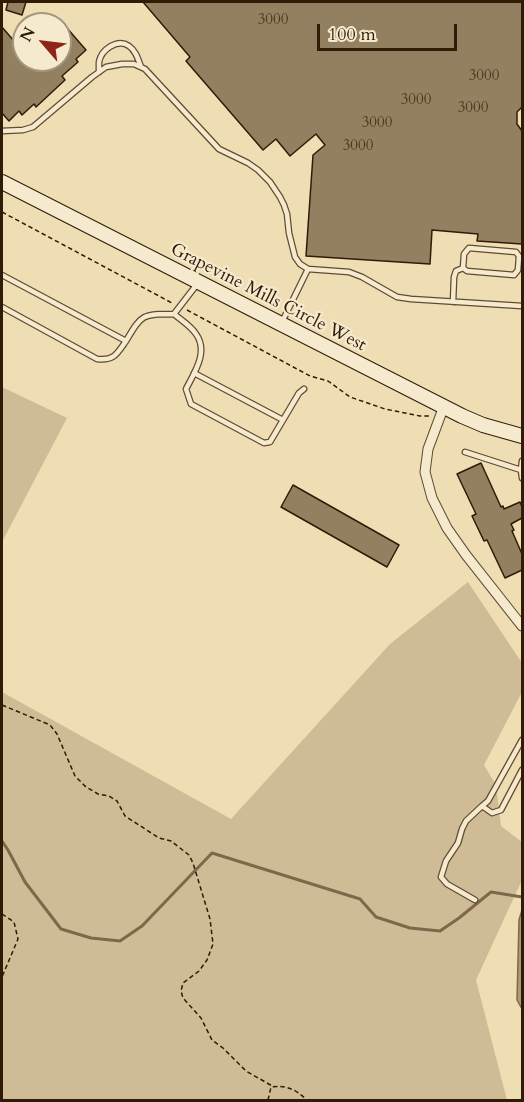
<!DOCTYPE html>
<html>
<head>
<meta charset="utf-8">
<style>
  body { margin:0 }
  #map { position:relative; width:524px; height:1102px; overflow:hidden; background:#efddb3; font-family:Cardo,serif }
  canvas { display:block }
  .frame { position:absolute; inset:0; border:3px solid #301b06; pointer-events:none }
  .north { position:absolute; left:12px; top:12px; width:60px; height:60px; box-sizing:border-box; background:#f5e9ce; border:2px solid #a6977e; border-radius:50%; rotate:298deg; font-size:16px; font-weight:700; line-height:24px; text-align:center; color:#301b06 }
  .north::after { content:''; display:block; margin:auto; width:21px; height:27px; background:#8f2418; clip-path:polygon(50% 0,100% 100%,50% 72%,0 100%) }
  .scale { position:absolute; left:317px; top:24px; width:140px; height:27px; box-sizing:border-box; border:3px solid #301b06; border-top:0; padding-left:8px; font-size:18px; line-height:21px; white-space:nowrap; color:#301b06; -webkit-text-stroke:4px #f5e9ce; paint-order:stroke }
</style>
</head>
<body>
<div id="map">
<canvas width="524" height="1102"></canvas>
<div class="frame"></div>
<div class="north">N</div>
<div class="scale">100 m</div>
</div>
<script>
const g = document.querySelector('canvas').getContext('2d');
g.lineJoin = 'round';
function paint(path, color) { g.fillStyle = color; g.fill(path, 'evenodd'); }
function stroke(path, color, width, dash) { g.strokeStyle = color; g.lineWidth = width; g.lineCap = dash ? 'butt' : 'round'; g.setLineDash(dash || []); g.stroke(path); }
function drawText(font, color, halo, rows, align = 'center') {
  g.font = font + ' Cardo,serif'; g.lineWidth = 4.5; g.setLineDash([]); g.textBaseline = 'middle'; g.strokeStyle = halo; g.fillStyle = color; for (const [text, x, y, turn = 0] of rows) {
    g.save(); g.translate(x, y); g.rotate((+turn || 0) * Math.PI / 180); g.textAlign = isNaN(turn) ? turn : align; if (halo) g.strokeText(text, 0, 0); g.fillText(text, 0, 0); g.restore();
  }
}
paint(new Path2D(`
  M2,387L67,418L2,542Z
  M468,582L522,663V692L484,765L496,785L501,826L522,842V880L476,980L507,1100H2V692L231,819L390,644Z`), '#cfbc96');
const water = new Path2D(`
  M522,910V1009L517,1000L519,920Z`);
paint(water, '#ae9b78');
stroke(water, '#7c684a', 1.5);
stroke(new Path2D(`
  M2,841L8,850L25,882L61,929L91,938L120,941L142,926L212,853L360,899L376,917L410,928L440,931L459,918L491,892L522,897`), '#7c684a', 3);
const building = new Path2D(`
  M8,2H26L22,15L6,10Z
  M143,2H522V107L517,112V124L522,131V244L477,241L478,234L432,230L430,264L306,256L313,155L325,145L316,134L290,156L276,139L263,150L186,61L190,57Z
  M60,20L86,50L76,59L78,62L62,76L65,80L36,107L34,104L22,115L19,111L9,121L2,113V27L14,41L24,31V60H60Z
  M481,463L501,507L503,506L504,509L520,502L522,507V518L511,524L514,530L512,531L522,554V570L505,578L487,540L484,541L472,516L476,514L457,474Z
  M293,485L399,545L387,567L281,507Z`);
paint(building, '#938060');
stroke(building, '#301b06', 1.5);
const lane = new Path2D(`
  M99,72C99,71 99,63 99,62C101,50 117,38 129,46C136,51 138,59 141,67
  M2,131L23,130L33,127L92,77L106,67L122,64H134L145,69L219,149L248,163L258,170L270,182L280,197L284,205L287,214L289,233L295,257L300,264L308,269L349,272L362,277L397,297L411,299L522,306
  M469,248L516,252L519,256L518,270L514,275L467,271L463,268L464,254Z
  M2,275L126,341C142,314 142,314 174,314C181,320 191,326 196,334C209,352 194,373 186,389L191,404L264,443L270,442L299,393L304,389
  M453,302L454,277L456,271L463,268
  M2,307L97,359C114,361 117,354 126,341
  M174,314L198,283
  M282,322L308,269
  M194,373L283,420
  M465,452L521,470L522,461
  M522,470H521L522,478
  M522,740L488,801L482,806L492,813L501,810L522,770
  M475,900L447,884L441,877L446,861L458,843L462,829L466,821L482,806`);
const street = new Path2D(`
  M444,406L428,449L425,472L432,498L447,528L466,555L522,626`);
const secondary = new Path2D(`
  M2,182L462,416L483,425L522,436`);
stroke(lane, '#604c31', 7);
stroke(street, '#604c31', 11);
stroke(secondary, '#301b06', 16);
stroke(new Path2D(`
  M2,212L172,303
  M187,310L310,376L328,381L350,397L385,409L420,416H430
  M2,705L50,725L57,734L75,776L86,787L98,794L109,796L117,801L125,816L159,838L171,841L189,855L193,863L210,919L213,944L207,960L199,971L183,983L181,991L183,998L201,1018L212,1040L223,1048L246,1071L274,1087
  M2,914L14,922L18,939L2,977
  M268,1100L271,1087C287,1085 295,1089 307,1100`), '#301b06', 1.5, [4.5, 3]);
stroke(lane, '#f5e9ce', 4.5);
stroke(street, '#f5e9ce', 9);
stroke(secondary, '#f5e9ce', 14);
drawText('15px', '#49341c', null, [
  ["3000",273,21],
  ["3000",484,77],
  ["3000",416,101],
  ["3000",473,109],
  ["3000",377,124],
  ["3000",358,147]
]);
drawText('18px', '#301b06', '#f5e9ce', [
  ["Grapevine Mills Circle West",268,298,27]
]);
</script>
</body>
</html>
